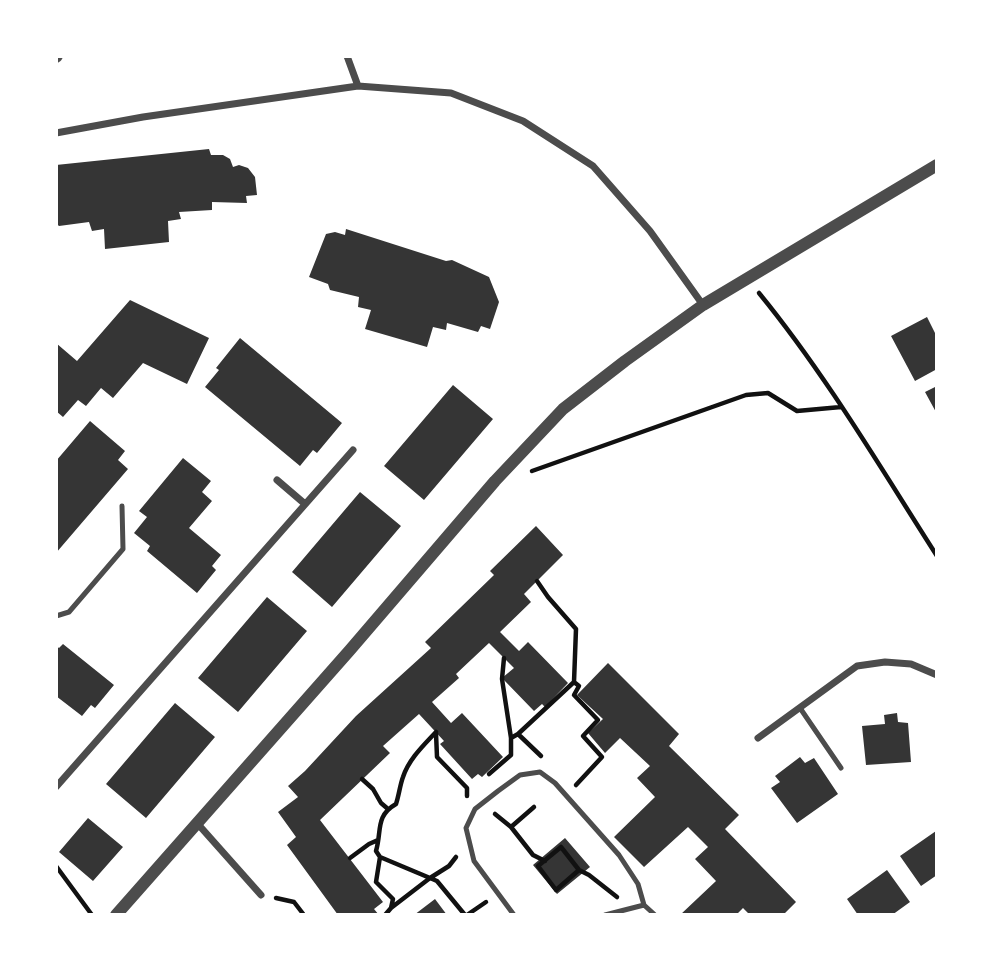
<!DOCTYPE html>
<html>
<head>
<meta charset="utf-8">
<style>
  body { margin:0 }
  #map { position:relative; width:993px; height:971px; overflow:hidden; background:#fff; font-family:"Source Serif 4",serif }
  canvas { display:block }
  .frame { position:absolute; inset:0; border:58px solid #fff; pointer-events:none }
</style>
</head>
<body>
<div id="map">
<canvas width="993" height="971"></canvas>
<div class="frame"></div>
</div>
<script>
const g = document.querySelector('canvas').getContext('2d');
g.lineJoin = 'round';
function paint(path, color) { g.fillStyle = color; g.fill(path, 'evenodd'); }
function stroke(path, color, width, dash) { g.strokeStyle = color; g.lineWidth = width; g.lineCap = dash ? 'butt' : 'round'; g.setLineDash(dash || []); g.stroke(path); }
paint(new Path2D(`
  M209,149L211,155H223L230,159L233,167L239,165L248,168L255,177L257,195L246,196L247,203L212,202V210L179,212L181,219L168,221L169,242L105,249L104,229L92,231L89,222L59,226L56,223V165Z
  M346,229L446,261L452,260L489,277L499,302L490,329L481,326L478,332L447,323L446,330L433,327L427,347L365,329L371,310L358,307L359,297L330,290L328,284L309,277L326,234L335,232L345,235Z
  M130,300L209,338L187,384L143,363L113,398L101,388L86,406L78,400L63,417L56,411V343L77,361Z
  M927,317L937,337V369L915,381L891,336Z
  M240,338L342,423L317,453L313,450L300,466L205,387L219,370L216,368Z
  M453,385L493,419L424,500L384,466Z
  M937,386V414L925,392Z
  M90,421L125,451L118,460L128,469L56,553V461Z
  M183,458L211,481L202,492L212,501L189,528L221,555L212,566L216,570L197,593L147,551L150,546L134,533L147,517L139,511Z
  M360,492L401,526L332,607L292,572Z
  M536,526L563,555L524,594L531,602L500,632L519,651L528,642L568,683L545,707L542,704L534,711L502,678L514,668L489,643L456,674L459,678L432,702L451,723L462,713L503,757L482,777L478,774L472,779L440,744L444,741L419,714L383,746L390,753L320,820L383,902L374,909L379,915H338L287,845L296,837L278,812L298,797L288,786L305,771L356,716L431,648L425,642L494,575L490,571Z
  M267,597L307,631L238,712L198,678Z
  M63,644L114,685L95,708L91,705L82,716L56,696V646L59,648Z
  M608,663L679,734L669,746L739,815L725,829L796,902L783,915H750L743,908L736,915H680L716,881L695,859L708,847L688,827L644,867L614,837L655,797L637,778L650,766L620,738L605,753L588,733L603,719L577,695Z
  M175,703L215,737L146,818L106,784Z
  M897,713L898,722L908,723L911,762L866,765L862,726L885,724L884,715Z
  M800,757L805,763L814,758L838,794L797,823L771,788L780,782L775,776Z
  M88,818L123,847L93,881L59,852Z
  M936,831L937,833V875L921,886L900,856Z
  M565,838L590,867L557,894L533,865Z
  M887,870L910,902L892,915H858L847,899Z
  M435,899L447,915H414Z`), '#353535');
stroke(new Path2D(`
  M759,293C826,375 880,467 937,556
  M532,471L746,395L768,393L797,411L841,407
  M574,682L579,686L574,695L598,720L583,736L602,757L576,785
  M436,732C423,746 409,759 403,777C400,785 399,795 396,804C375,816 382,831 376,851L380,857L430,878L449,866L456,857
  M436,733L437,757L467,788V796
  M518,734L541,756
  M511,738L518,734L574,682L576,629L548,597L537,581
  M489,774L511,755V738L502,679L504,658
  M362,779L373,789L381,803L388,809
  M495,814L511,827L533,855L545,861
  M511,827L534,807
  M380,857L376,882L393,899L391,908L385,915
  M350,858L369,844L378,840
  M56,866L92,915
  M579,870L556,890L538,866L561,847L579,870L589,875L617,897
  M276,898L294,902L304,915
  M391,908L430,878L437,881L465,915
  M467,915L486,902`), '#111', 4.5);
stroke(new Path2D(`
  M56,616L69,612L123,549L122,506
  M800,708L841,768
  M514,915L474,861L466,828L475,809L498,791L520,775L540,772L555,783L619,855L638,884L644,905L655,915
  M605,915L644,905`), '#4c4c4c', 5);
stroke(new Path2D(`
  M347,56L358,86
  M56,133L143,117L358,86L451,93L523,121L593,166L650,231L703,305
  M277,480L305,504
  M758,738L857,666L885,662L911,664L937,675
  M56,787L353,450
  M197,823L261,895`), '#4c4c4c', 7);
stroke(new Path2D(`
  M56,57L57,56
  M116,915L350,650L495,481L563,409L625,361L703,305L937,165`), '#4c4c4c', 12);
</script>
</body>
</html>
